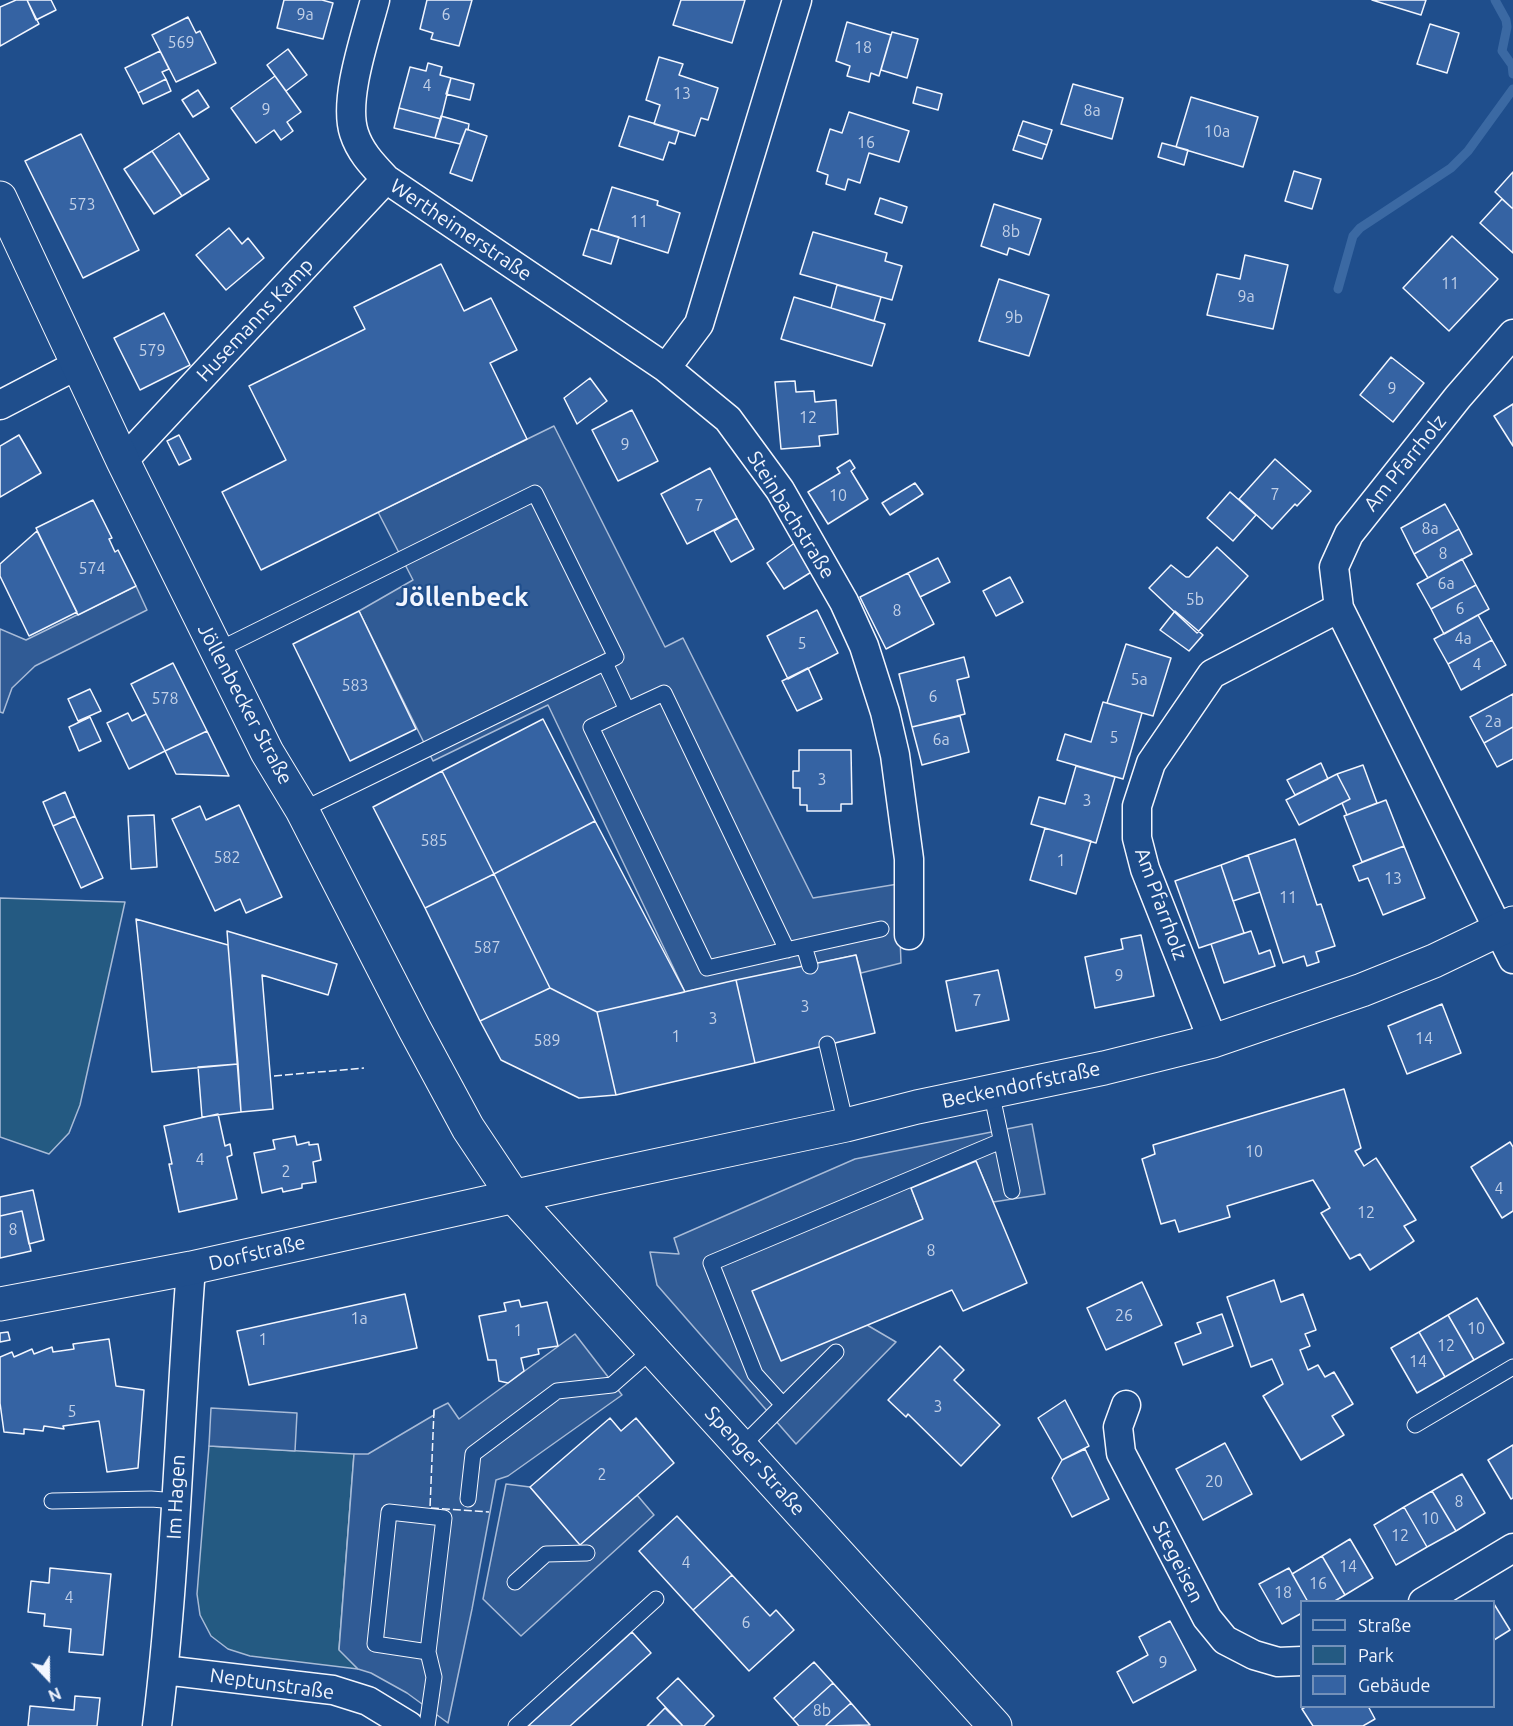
<!DOCTYPE html>
<html>
<head>
<meta charset="utf-8">
<style>
  body { margin:0 }
  #map { position:relative; width:1513px; height:1726px; overflow:hidden; background:#1f4e8c; font-family:Ubuntu,sans-serif }
  canvas { display:block }
  .legend { position:absolute; left:1300px; top:1600px; width:195px; height:108px; box-sizing:border-box; background:#1f4e8c; border:2px solid #7391ba; margin:0; padding:8px 10px; list-style:none; font-size:18px; color:#f2f6ff }
  .legend li { display:flex; align-items:center; gap:12px; height:30px }
  .legend b { width:30px; border:2px solid #7391ba }
  .north { position:absolute; left:18px; top:1648px; width:60px; height:60px; -webkit-text-stroke:4px #1f4e8c; paint-order:stroke; rotate:158deg; font-size:16px; font-weight:700; line-height:24px; text-align:center; color:#f2f6ff }
  .north::after { content:''; display:block; margin:auto; width:21px; height:27px; background:#f2f6ff; clip-path:polygon(50% 0,100% 100%,50% 72%,0 100%) }
</style>
</head>
<body>
<div id="map">
<canvas width="1513" height="1726"></canvas>
<ul class="legend">
<li><b style="height:8px;background:#1f4e8c"></b>Straße</li>
<li><b style="height:16px;background:#245a82"></b>Park</li>
<li><b style="height:16px;background:#3563a3"></b>Gebäude</li>
</ul>
<div class="north">N</div>
</div>
<script>
const g = document.querySelector('canvas').getContext('2d');
g.lineJoin = 'round';
function paint(path, color) { g.fillStyle = color; g.fill(path, 'evenodd'); }
function stroke(path, color, width, dash) { g.strokeStyle = color; g.lineWidth = width; g.lineCap = dash ? 'butt' : 'round'; g.setLineDash(dash || []); g.stroke(path); }
function drawText(font, color, halo, rows, align = 'center') {
  g.font = font + ' Ubuntu,sans-serif'; g.lineWidth = 4.5; g.setLineDash([]); g.textBaseline = 'middle'; g.strokeStyle = halo; g.fillStyle = color; for (const [text, x, y, turn = 0] of rows) {
    g.save(); g.translate(x, y); g.rotate((+turn || 0) * Math.PI / 180); g.textAlign = isNaN(turn) ? turn : align; if (halo) g.strokeText(text, 0, 0); g.fillText(text, 0, 0); g.restore();
  }
}
const green = new Path2D(`
  M0,898L125,902L80,1105L69,1133L49,1154L0,1137Z
  M209,1446L354,1454L339,1649L358,1669L250,1656L228,1649L211,1636L200,1615L197,1594Z`);
paint(green, '#245a82');
stroke(green, '#a8bbd7', 1.5);
const parking = new Path2D(`
  M554,426L665,647L683,638L813,898L898,884L901,963L861,973L856,955L685,992L548,705L433,761L359,611L413,580L378,512Z
  M136,586L147,610L35,666L12,688L3,713L0,712V629L26,640Z
  M1032,1124L1045,1194L993,1202L976,1161L911,1188L923,1219L867,1325L896,1342L796,1444L657,1285L650,1252L679,1254L674,1238L855,1159Z
  M575,1334L622,1395L508,1476L496,1480L472,1609L448,1723L407,1693L371,1673L358,1669L339,1650L354,1454H368L434,1415V1410L448,1403L459,1419Z
  M211,1408L297,1413L295,1451L209,1446Z
  M506,1484L530,1487L580,1544L637,1495L654,1515L521,1636L483,1599Z`);
paint(parking, '#305b95');
stroke(parking, '#a8bbd7', 1.5);
stroke(new Path2D(`
  M1495,0L1506,20L1507,27L1502,51L1512,65L1513,74
  M1338,289L1353,236L1360,228L1451,168L1468,151L1513,89`), '#3b69a3', 9);
const building = new Path2D(`
  M16,0H27L39,24L0,46V7Z
  M27,0H51L56,10L36,20Z
  M284,0H322L333,3L323,39L277,28Z
  M427,0H472L459,46L431,39L433,33L420,29Z
  M681,0H745L732,43L673,25Z
  M1372,0H1426L1421,15Z
  M188,17L196,33L200,31L216,63L176,82L152,35Z
  M847,22L891,35L879,76L871,73L869,82L847,76L850,66L836,61Z
  M1430,24L1459,33L1447,73L1417,64Z
  M892,32L918,39L907,78L881,70Z
  M288,49L307,75L286,91L267,65Z
  M160,51L169,69L162,72L166,79L138,93L125,68Z
  M659,57L683,64L679,75L718,88L708,120L701,118L695,136L654,124L660,105L646,100Z
  M428,63L442,67L440,75L451,78L441,119L399,108L410,67L426,71Z
  M275,76L301,112L287,122L293,131L281,140L274,130L256,143L231,108Z
  M451,78L474,84L470,100L446,94Z
  M166,79L171,91L143,104L138,93Z
  M1073,84L1123,98L1112,139L1061,124Z
  M917,87L942,94L938,110L913,103Z
  M198,90L209,107L193,117L182,100Z
  M1191,97L1258,117L1243,167L1176,147Z
  M399,108L441,119L435,138L394,128Z
  M849,112L909,131L899,162L869,153L860,183L848,179L845,190L826,184L828,175L817,171L830,129L842,133Z
  M441,116L469,124L468,130L466,129L460,144L435,138Z
  M629,116L679,131L675,144L669,142L663,160L619,146Z
  M1023,121L1052,130L1047,145L1018,135Z
  M466,129L487,136L472,181L450,173Z
  M179,133L209,179L182,196L152,151Z
  M81,134L139,250L83,278L25,161Z
  M1018,135L1047,145L1042,159L1013,150Z
  M1162,143L1188,150L1184,165L1158,157Z
  M152,151L182,196L154,214L124,169Z
  M1294,171L1321,179L1312,209L1285,201Z
  M1513,172V209L1495,192Z
  M612,187L658,201L657,205L680,213L668,253L598,231Z
  M880,198L907,207L902,223L875,214Z
  M1502,199L1513,209V253L1480,223Z
  M994,204L1041,219L1029,255L1009,248L1007,255L981,246Z
  M229,228L242,244L248,238L264,258L226,290L196,255Z
  M591,229L619,237L611,264L583,255Z
  M813,232L887,253L885,261L902,266L892,300L800,274Z
  M1452,236L1498,279L1449,331L1403,288Z
  M1245,255L1288,265L1273,329L1207,315L1217,274L1240,279Z
  M441,264L464,311L491,298L517,350L490,363L527,439L261,570L222,492L286,460L249,386L365,329L354,307Z
  M999,279L1049,295L1029,356L979,341Z
  M837,285L881,297L874,321L831,308Z
  M794,297L885,324L872,366L781,339Z
  M164,313L190,365L140,390L114,338Z
  M1391,357L1424,383L1393,422L1360,395Z
  M590,378L607,401L577,424L564,398Z
  M795,381L796,392L814,391L815,402L836,400L838,434L819,436L820,446L781,449L775,382Z
  M1513,404V446L1494,416Z
  M632,410L658,461L618,481L592,430Z
  M19,435L41,473L0,497V446Z
  M179,435L191,459L179,465L167,441Z
  M1275,459L1311,491L1297,506L1295,504L1272,529L1239,499Z
  M850,460L855,468L851,471L868,499L828,524L808,492L840,473L837,468Z
  M710,468L737,518L687,544L661,494Z
  M915,483L923,494L890,515L882,503Z
  M1230,492L1256,515L1233,541L1207,518Z
  M93,500L112,538L109,539L115,552L118,550L136,586L78,615L36,528Z
  M1445,504L1459,529L1414,554L1401,528Z
  M737,518L754,549L731,562L714,531Z
  M1459,529L1472,554L1428,578L1414,554Z
  M37,531L77,612L29,636L0,576V564Z
  M796,542L813,571L784,589L767,563Z
  M1217,547L1248,576L1197,633L1149,588L1171,565L1186,577H1189Z
  M938,558L950,582L920,597L908,573Z
  M1462,559L1476,585L1431,609L1417,584Z
  M908,573L934,624L886,649L860,597Z
  M1010,577L1023,602L996,616L983,591Z
  M1476,585L1489,609L1444,634L1431,609Z
  M817,610L838,653L788,679L767,636Z
  M359,611L416,729L350,761L293,644Z
  M1175,611L1203,635L1189,651L1160,630Z
  M1478,615L1492,640L1448,664L1434,639Z
  M1492,640L1506,665L1461,690L1448,664Z
  M1126,644L1171,658L1153,716L1107,703Z
  M964,657L969,677L957,680L965,714L912,727L899,674Z
  M173,663L207,731L165,751L131,684Z
  M808,668L822,699L797,711L782,681Z
  M90,689L101,711L78,721L68,699Z
  M1513,694V727L1484,743L1470,717Z
  M1103,702L1142,713L1123,779L1057,760L1065,734L1091,742Z
  M128,713L132,721L146,714L165,751L129,769L107,723Z
  M960,716L969,752L922,765L912,727Z
  M90,717L101,741L79,751L69,727Z
  M543,719L595,821L494,874L442,771Z
  M1513,727V759L1497,767L1484,743Z
  M207,731L229,776L176,774L165,751Z
  M799,750H851L852,804H841V811H807V805H800V788H793V771H799Z
  M1321,763L1328,779L1295,795L1287,780Z
  M1363,765L1377,803L1347,815L1342,803L1350,799L1337,774Z
  M1076,766L1115,777L1096,843L1031,824L1039,797L1065,804Z
  M442,771L494,874L425,908L373,807Z
  M1337,774L1350,799L1299,825L1286,800Z
  M65,792L75,816L53,826L43,802Z
  M1386,800L1404,846L1362,862L1344,816Z
  M239,805L282,897L246,913L240,899L215,911L172,819L200,806L206,820Z
  M154,815L157,867L131,869L128,816Z
  M75,816L103,878L81,888L53,826Z
  M595,821L685,992L597,1012L550,988L494,874Z
  M1045,828L1091,841L1076,894L1030,880Z
  M1295,839L1317,905L1321,904L1335,946L1316,952L1319,962L1307,966L1304,956L1283,963L1248,855Z
  M1404,846L1425,898L1383,915L1368,878L1359,881L1353,866Z
  M1248,855L1260,892L1233,901L1221,865Z
  M1221,865L1244,933L1199,948L1175,881Z
  M494,874L550,988L480,1021L425,908Z
  M136,919L228,945L238,1064L152,1072Z
  M227,931L337,964L328,995L262,975L273,1109L241,1112Z
  M1251,931L1259,954L1270,950L1275,966L1224,983L1211,944Z
  M1141,935L1154,996L1095,1008L1085,957L1123,949L1121,939Z
  M856,955L875,1033L755,1063L736,980Z
  M998,970L1009,1020L956,1031L946,981Z
  M736,980L755,1063L616,1095L597,1012Z
  M550,988L597,1012L616,1095L579,1098L501,1060L480,1021Z
  M1442,1004L1461,1053L1407,1074L1388,1026Z
  M238,1064L241,1112L202,1117L198,1067Z
  M1344,1089L1361,1148L1355,1151L1364,1166L1376,1158L1416,1220L1404,1226L1414,1241L1370,1270L1360,1254L1350,1259L1321,1213L1330,1208L1313,1180L1227,1206L1230,1217L1179,1232L1175,1220L1161,1224L1142,1159L1155,1154L1153,1145Z
  M218,1114L225,1146L230,1144L232,1155L227,1157L237,1199L179,1212L169,1164H172L164,1126Z
  M295,1136L297,1145L309,1142V1145L318,1144L321,1160L313,1162L316,1182L302,1184V1188L283,1192L282,1188L262,1193L254,1153L275,1149L273,1140Z
  M1510,1142L1513,1147V1211L1502,1218L1471,1167Z
  M976,1161L1027,1283L963,1311L952,1290L781,1361L752,1291L923,1219L911,1188Z
  M33,1190L44,1240L29,1244L22,1211L0,1216V1197Z
  M22,1211L31,1251L0,1258V1216Z
  M1274,1280L1281,1302L1303,1294L1316,1330L1305,1334L1310,1346L1300,1350L1308,1370L1318,1365L1325,1377L1334,1372L1353,1404L1332,1416L1344,1435L1301,1460L1263,1396L1283,1384L1272,1359L1251,1367L1227,1297Z
  M1142,1282L1162,1325L1106,1350L1087,1308Z
  M405,1294L417,1348L249,1385L237,1331Z
  M1477,1298L1504,1343L1474,1360L1448,1315Z
  M519,1300L521,1307L547,1302L558,1346L538,1349L539,1354L521,1358L524,1371L508,1383L499,1381L496,1360H488L479,1316L506,1311L504,1303Z
  M1222,1314L1233,1346L1183,1365L1175,1343L1201,1333L1197,1323Z
  M1448,1315L1474,1360L1445,1377L1419,1332Z
  M8,1332L10,1340L0,1342V1333Z
  M1419,1332L1445,1377L1417,1393L1391,1348Z
  M109,1339L116,1386L144,1390L138,1468L107,1472L99,1421L63,1426L64,1429L44,1426L43,1431L24,1429V1434L4,1432L0,1403V1357L12,1352L14,1357L32,1349L34,1354L52,1347L53,1352L74,1349L73,1344Z
  M940,1346L964,1370L954,1380L1000,1425L961,1466L908,1414L906,1417L888,1400Z
  M1065,1400L1089,1446L1062,1460L1038,1418Z
  M610,1418L621,1431L636,1418L674,1463L580,1545L530,1487Z
  M1225,1443L1252,1494L1203,1520L1176,1469Z
  M1513,1445V1498L1511,1499L1488,1460Z
  M1085,1449L1109,1499L1072,1517L1052,1478L1062,1460Z
  M1462,1474L1485,1513L1456,1531L1432,1491Z
  M1432,1491L1456,1531L1427,1547L1404,1507Z
  M1404,1507L1427,1547L1396,1565L1374,1525Z
  M677,1516L732,1575L693,1610L639,1551Z
  M1350,1539L1373,1578L1345,1595L1322,1556Z
  M1322,1556L1345,1595L1333,1602H1308L1292,1574Z
  M50,1568L111,1574L103,1655L69,1652L71,1629L44,1626L45,1614L28,1612L31,1581L49,1583Z
  M1289,1568L1308,1602H1302V1613L1282,1624L1259,1584Z
  M732,1575L770,1616L776,1610L794,1630L749,1671L693,1610Z
  M1494,1604L1510,1630L1494,1640Z
  M1170,1621L1196,1670L1133,1703L1117,1672L1148,1655L1139,1637Z
  M632,1632L651,1653L570,1726H528Z
  M814,1662L833,1683L793,1719L774,1698Z
  M678,1678L714,1716L704,1726H683L657,1698Z
  M833,1683L851,1703L825,1726H799L793,1719Z
  M75,1696L100,1698L97,1726H28L30,1706L74,1710Z
  M851,1703L870,1725L825,1726Z
  M1307,1706H1368L1375,1719L1363,1726H1313L1302,1709Z
  M665,1708L683,1726H647Z`);
paint(building, '#3563a3');
stroke(building, '#f2f6ff', 1.5);
const service = new Path2D(`
  M216,651L535,493L616,657L302,810
  M605,663L627,710L591,727L707,968L804,946L810,966
  M627,710L664,693L787,950
  M804,946L881,929
  M827,1044L846,1125
  M991,1091L1012,1191
  M783,1405L755,1374L711,1263L1001,1141
  M1415,1425L1513,1367
  M742,1446L836,1352
  M468,1499L473,1454L557,1391L612,1385L653,1349
  M52,1501L151,1499L177,1501
  M515,1582L546,1554L587,1553
  M427,1726L434,1677L428,1652L444,1518L389,1512L375,1644L428,1652
  M516,1726L656,1599`);
const minor = new Path2D(`
  M375,0C366,35 343,99 354,133C360,152 373,165 386,179L666,368L728,419L780,490L844,602L864,646L885,712L895,755L909,859V935
  M1513,334L1458,397L1349,534L1334,567L1339,608L1513,959
  M666,368L699,324L797,0
  M0,405L79,364
  M123,461L386,179
  M1213,1041L1145,869L1137,838V806L1151,763L1212,674L1339,608
  M1126,1405L1118,1427L1121,1453L1207,1618L1225,1640L1254,1655L1278,1662L1302,1661
  M1423,1602L1513,1548
  M164,1670L333,1690L368,1701L409,1726
  M157,1726C176,1574 179,1421 191,1268`);
const secondary = new Path2D(`
  M0,198L123,461L267,752L302,810L414,1028L468,1128L514,1197L995,1726
  M0,1304L191,1268L597,1178L846,1125L917,1107L1104,1068L1213,1041L1362,990L1434,961L1513,923`);
stroke(service, '#f2f6ff', 17);
stroke(minor, '#f2f6ff', 31);
stroke(secondary, '#f2f6ff', 35);
stroke(service, '#1f4e8c', 15);
stroke(minor, '#1f4e8c', 28);
stroke(secondary, '#1f4e8c', 33);
stroke(new Path2D(`
  M274,1076L364,1068
  M434,1410L430,1508L489,1512`), '#f2f6ff', 1.5, [8, 3]);
drawText('16px', '#c3d1e8', null, [
  ["9a",305,15],
  ["6",446,15],
  ["569",181,43],
  ["18",863,48],
  ["4",427,86],
  ["13",682,94],
  ["9",266,110],
  ["8a",1092,111],
  ["10a",1217,132],
  ["16",866,143],
  ["573",82,205],
  ["11",639,222],
  ["8b",1011,232],
  ["11",1450,284],
  ["9a",1246,297],
  ["9b",1014,318],
  ["579",152,351],
  ["9",1392,389],
  ["12",808,418],
  ["9",625,445],
  ["7",1275,495],
  ["10",838,496],
  ["7",699,506],
  ["8a",1430,529],
  ["8",1443,554],
  ["574",92,569],
  ["6a",1446,584],
  ["5b",1195,600],
  ["6",1460,609],
  ["8",897,611],
  ["4a",1463,639],
  ["5",802,644],
  ["4",1477,665],
  ["5a",1139,680],
  ["583",355,686],
  ["6",933,697],
  ["578",165,699],
  ["2a",1493,722],
  ["5",1114,738],
  ["6a",941,740],
  ["3",822,780],
  ["3",1087,801],
  ["585",434,841],
  ["582",227,858],
  ["1",1061,861],
  ["13",1393,879],
  ["11",1288,898],
  ["587",487,948],
  ["9",1119,976],
  ["7",977,1001],
  ["3",805,1007],
  ["3",713,1019],
  ["1",676,1037],
  ["14",1424,1039],
  ["589",547,1041],
  ["10",1254,1152],
  ["4",200,1160],
  ["2",286,1172],
  ["4",1499,1189],
  ["12",1366,1213],
  ["8",13,1230],
  ["8",931,1251],
  ["26",1124,1316],
  ["1a",359,1319],
  ["10",1476,1329],
  ["1",518,1331],
  ["1",263,1340],
  ["12",1446,1346],
  ["14",1418,1362],
  ["3",938,1407],
  ["5",72,1412],
  ["2",602,1475],
  ["20",1214,1482],
  ["8",1459,1502],
  ["10",1430,1519],
  ["12",1400,1536],
  ["4",686,1563],
  ["14",1348,1567],
  ["16",1318,1584],
  ["18",1283,1593],
  ["4",69,1598],
  ["6",746,1623],
  ["9",1163,1663],
  ["8b",822,1711]
]);
drawText('20px', '#f2f6ff', '#1f4e8c', [
  ["Wertheimerstraße",461,230,34],
  ["Husemanns Kamp",255,320,-47],
  ["Am Pfarrholz",1405,463,-51],
  ["Steinbachstraße",791,515,58],
  ["Jöllenbecker Straße",245,704,62],
  ["Am Pfarrholz",1161,904,70],
  ["Beckendorfstraße",1021,1085,-12],
  ["Dorfstraße",257,1253,-13],
  ["Spenger Straße",755,1461,48],
  ["Im Hagen",176,1497,-87],
  ["Stegeisen",1178,1562,63],
  ["Neptunstraße",272,1684,8]
]);
drawText('bold 26px', '#f2f6ff', '#1f4e8c', [
  ["Jöllenbeck",462,597]
]);
</script>
</body>
</html>
